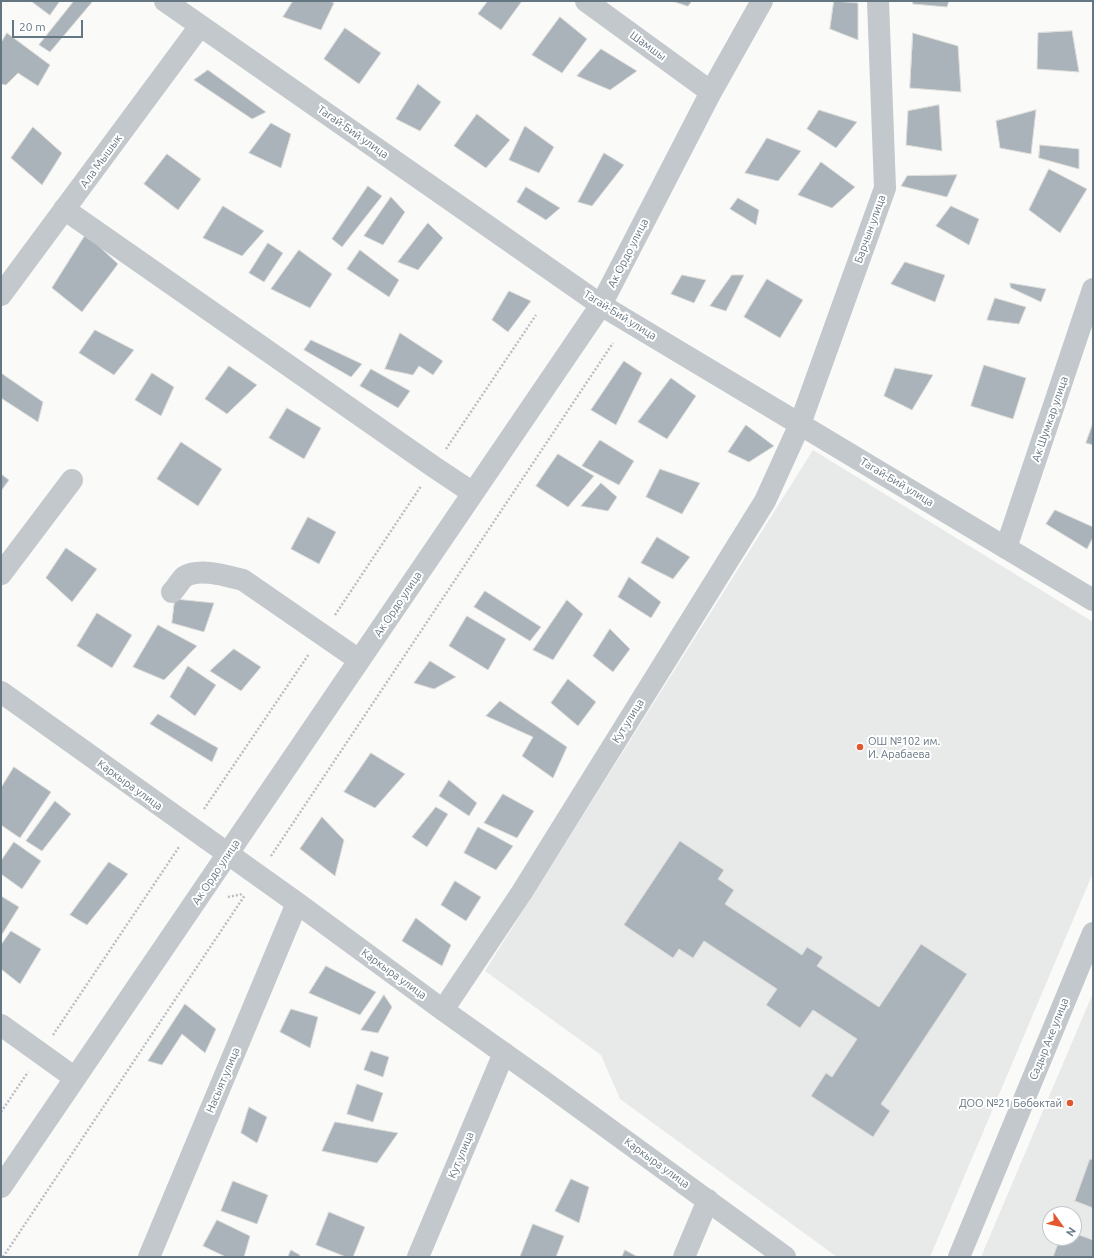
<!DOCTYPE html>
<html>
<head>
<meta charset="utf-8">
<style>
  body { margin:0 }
  #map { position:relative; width:1094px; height:1258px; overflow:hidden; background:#fafaf8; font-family:Ubuntu,sans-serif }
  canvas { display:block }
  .frame { position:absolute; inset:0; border:2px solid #657683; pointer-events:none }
  .north { position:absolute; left:1042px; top:1206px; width:40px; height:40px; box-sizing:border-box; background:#fff; border:1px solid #c1c8cd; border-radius:50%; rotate:123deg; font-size:11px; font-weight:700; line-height:16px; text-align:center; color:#657683 }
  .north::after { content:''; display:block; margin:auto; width:14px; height:18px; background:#e4572e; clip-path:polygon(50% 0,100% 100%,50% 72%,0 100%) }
  .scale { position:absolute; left:12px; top:20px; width:71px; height:18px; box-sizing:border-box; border:2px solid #657683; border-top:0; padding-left:5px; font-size:12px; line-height:14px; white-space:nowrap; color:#657683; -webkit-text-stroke:3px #fff; paint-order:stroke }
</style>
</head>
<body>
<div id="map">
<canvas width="1094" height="1258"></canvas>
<div class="frame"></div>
<div class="north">N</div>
<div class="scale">20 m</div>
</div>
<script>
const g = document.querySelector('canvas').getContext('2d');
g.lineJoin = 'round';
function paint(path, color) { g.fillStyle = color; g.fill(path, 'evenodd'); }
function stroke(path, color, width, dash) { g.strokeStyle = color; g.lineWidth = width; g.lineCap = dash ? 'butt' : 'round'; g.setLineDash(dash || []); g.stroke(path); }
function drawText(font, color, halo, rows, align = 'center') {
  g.font = font + ' Ubuntu,sans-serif'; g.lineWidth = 4; g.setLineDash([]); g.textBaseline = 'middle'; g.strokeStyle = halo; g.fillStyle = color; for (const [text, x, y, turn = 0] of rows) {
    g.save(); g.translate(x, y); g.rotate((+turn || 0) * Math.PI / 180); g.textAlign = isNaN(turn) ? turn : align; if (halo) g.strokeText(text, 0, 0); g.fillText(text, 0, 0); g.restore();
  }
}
paint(new Path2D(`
  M813,450L1093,622V873L930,1257H837L620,1099L601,1055L485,971Z
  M1093,993V1257H981ZM1050,1214H1074V1238H1050Z`), '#e8e9e9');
const building = new Path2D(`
  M31,1H60L50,15Z
  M74,1H93L50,52L39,45Z
  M293,1H330L334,3L321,30L283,17Z
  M488,1H522L501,30L478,14Z
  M672,1H692L688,6Z
  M834,1L858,3V40L830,29Z
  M913,1H949L947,7L913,4Z
  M560,17L587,39L562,73L532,55Z
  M345,28L381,53L359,84L324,59Z
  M1072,31L1079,72L1037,69L1038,33Z
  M7,33L50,65L38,86L18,73L6,85L1,84V43Z
  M913,33L958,46L961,92L910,88Z
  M601,49L637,71L610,90L577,76Z
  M208,70L266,112L252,119L194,80Z
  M418,84L441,102L420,131L396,119Z
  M939,105L942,151L906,145L908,111Z
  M819,110L857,122L836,148L807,129Z
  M1036,110L1031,154L1000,148L996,121Z
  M477,114L510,140L486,168L454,146Z
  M271,123L291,134L281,168L249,153Z
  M525,126L554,147L539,173L509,160Z
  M33,127L62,153L42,185L11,158Z
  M767,138L801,151L778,181L745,173Z
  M1040,145L1079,149V169L1039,158Z
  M604,153L624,165L592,206L578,202Z
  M167,154L201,179L178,210L144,184Z
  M821,162L855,187L832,208L798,195Z
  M1049,169L1087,189L1060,233L1029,210Z
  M957,175L947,197L901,186L907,176Z
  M368,186L382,196L342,247L332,239Z
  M526,187L560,208L546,220L517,202Z
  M391,197L405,212L383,245L364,236Z
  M738,198L759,210L756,225L730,209Z
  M223,206L264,231L242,256L203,238Z
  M951,206L979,219L969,245L936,226Z
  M428,223L443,238L418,270L398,262Z
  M86,234L118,264L82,312L52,288Z
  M268,243L283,253L264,282L249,273Z
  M299,250L332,274L310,308L271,289Z
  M360,250L399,280L389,297L347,269Z
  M905,262L945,275L935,302L891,284Z
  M682,275L706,280L694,303L671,294Z
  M732,275H744L726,311L710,306Z
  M767,279L803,300L780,338L744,317Z
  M1010,283L1046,289L1041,302L1011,288Z
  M509,291L531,301L508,332L492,320Z
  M995,298L1026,307L1019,324L987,320Z
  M95,330L134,350L114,375L79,353Z
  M400,333L443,361L433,375L419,366L413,375L385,369Z
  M311,340L362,364L351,377L304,350Z
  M624,361L642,373L616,425L591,410Z
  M984,365L1026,378L1013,419L971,406Z
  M229,366L257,385L227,414L205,399Z
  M895,368L933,375L912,410L884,396Z
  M371,369L410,391L398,408L360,386Z
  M1,373L43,402L38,422L1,398Z
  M152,373L174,387L161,416L135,400Z
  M671,378L696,396L667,439L638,422Z
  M287,408L321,428L304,459L269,438Z
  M1093,423V445L1086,443Z
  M746,425L774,446L749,462L728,452Z
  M600,440L634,461L619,485L582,466Z
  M181,442L222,469L198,506L157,479Z
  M558,454L594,476L568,507L536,486Z
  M660,469L700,483L682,514L646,497Z
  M1,474L9,480L1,491Z
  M601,483L617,497L608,511L581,506Z
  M1055,510L1093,527V537L1087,549L1046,524Z
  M308,517L336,532L319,564L291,549Z
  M657,537L690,557L673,579L641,563Z
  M66,548L97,569L72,602L46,578Z
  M629,577L661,602L651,618L618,597Z
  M485,591L541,627L530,641L474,607Z
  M175,599L214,603L204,632L172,623Z
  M567,600L583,614L553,660L533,650Z
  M97,613L132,635L112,668L77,646Z
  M467,616L506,639L488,670L449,646Z
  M158,625L197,646L164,680L133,667Z
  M610,629L630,649L613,672L593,656Z
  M234,649L261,667L241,691L210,671Z
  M430,661L456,677L434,689L414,683Z
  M188,666L216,685L195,716L170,697Z
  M568,679L596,702L578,726L551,703Z
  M500,701L567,747L553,778L522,756L533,737L486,716Z
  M158,714L218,748L212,762L150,724Z
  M371,753L405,774L375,808L344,792Z
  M14,767L51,792L20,838L1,825V788Z
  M449,780L477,803L469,816L439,796Z
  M503,794L534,811L517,838L484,823Z
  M55,801L71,814L42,851L26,841Z
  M436,807L448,814L427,847L412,837Z
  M322,817L344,840L335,876L300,849Z
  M478,827L513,846L496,870L464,853Z
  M680,841L724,870L718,879L734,890L725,904L802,955L807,947L823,957L817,966L879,1007L921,944L967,974L881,1104L890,1111L873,1137L811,1096L826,1073L832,1077L857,1039L813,1010L800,1028L766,1005L777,989L704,941L693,958L679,949L673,958L624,925Z
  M14,842L41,861L22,889L1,874V861Z
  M109,862L128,874L87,925L70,915Z
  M455,881L481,897L466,921L441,905Z
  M1,896L19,907L1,936Z
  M416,918L451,945L442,966L402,941Z
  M11,931L41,949L20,984L1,969V945Z
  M326,966L376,992L360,1015L309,993Z
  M384,995L392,1007L378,1033L361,1030Z
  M185,1004L216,1029L205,1053L182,1034L162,1065L148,1061Z
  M291,1009L318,1017L310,1048L280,1032Z
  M371,1051L389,1057L383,1077L364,1070Z
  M357,1084L383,1093L373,1122L347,1114Z
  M249,1107L267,1117L257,1143L241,1133Z
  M335,1122L398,1133L377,1163L322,1151Z
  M1090,1159L1093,1160V1208L1075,1201Z
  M571,1179L589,1187L579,1223L555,1211Z
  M233,1181L268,1195L257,1224L221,1211Z
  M329,1212L365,1227L353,1257H346L316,1245Z
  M217,1220L250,1236L244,1257H226L203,1246Z
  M533,1224L564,1236L556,1257H520Z
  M1074,1233L1093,1240V1257H1053L1060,1238H1074Z
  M291,1250L300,1255L299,1257H288Z
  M625,1250L638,1257H622Z`);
paint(building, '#aab3b9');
stroke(building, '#dcdcda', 1);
stroke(new Path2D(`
  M446,449L536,315
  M335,615L421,486
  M204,809L309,654
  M271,856L613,343
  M228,897L243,894
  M53,1035L179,847
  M1,1112L28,1072
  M3,1257L245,895`), '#bbbfc2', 2.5, [2, 2]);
stroke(new Path2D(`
  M165,1L601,305L1093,600
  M586,1L711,92
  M64,209L434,467L473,493
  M1,295L200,26
  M1006,548L1093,289
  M1,574L72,480
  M172,592C176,588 180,581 184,577C199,567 227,576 243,580L359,660
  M1,692L297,903L443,1010L543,1081L785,1257
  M443,1010L522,892L765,501L800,424L885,188L878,1
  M1,1025L75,1078
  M1,1187L601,305L711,92L762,1
  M149,1257L297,903
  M418,1257L504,1053
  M684,1257L708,1200
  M959,1257L1093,933`), '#c3c8cc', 22);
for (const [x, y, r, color] of [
  [860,747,4,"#e4572e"],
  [1070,1103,4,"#e4572e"]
]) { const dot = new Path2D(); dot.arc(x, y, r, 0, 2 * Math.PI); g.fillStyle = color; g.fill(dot); stroke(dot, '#fff', 1.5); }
drawText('11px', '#657683', '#fff', [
  ["Шамшы",648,46,36],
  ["Тагай-Бий улица",353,132,35],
  ["Ала Мышык",101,161,-54],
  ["Барчын улица",870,229,-70],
  ["Ак Ордо улица",628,253,-63],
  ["Тагай-Бий улица",620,315,32],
  ["Ак Шумкар улица",1050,419,-71],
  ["Тагай-Бий улица",897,482,31],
  ["Ак Ордо улица",398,604,-56],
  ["Кут улица",628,721,-58],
  ["Каркыра улица",130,785,36],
  ["Ак Ордо улица",216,872,-56],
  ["Каркыра улица",394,974,36],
  ["Садыр Аке улица",1049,1039,-68],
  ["Насыят улица",223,1080,-67],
  ["Кут улица",461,1155,-67],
  ["Каркыра улица",657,1163,36]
]);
drawText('11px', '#657683', '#fff', [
  ["ОШ №102 им.",868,741],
  ["И. Арабаева",868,754],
  ["ДОО №21 Бөбөктай",1062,1103,"right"]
], 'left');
</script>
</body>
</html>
